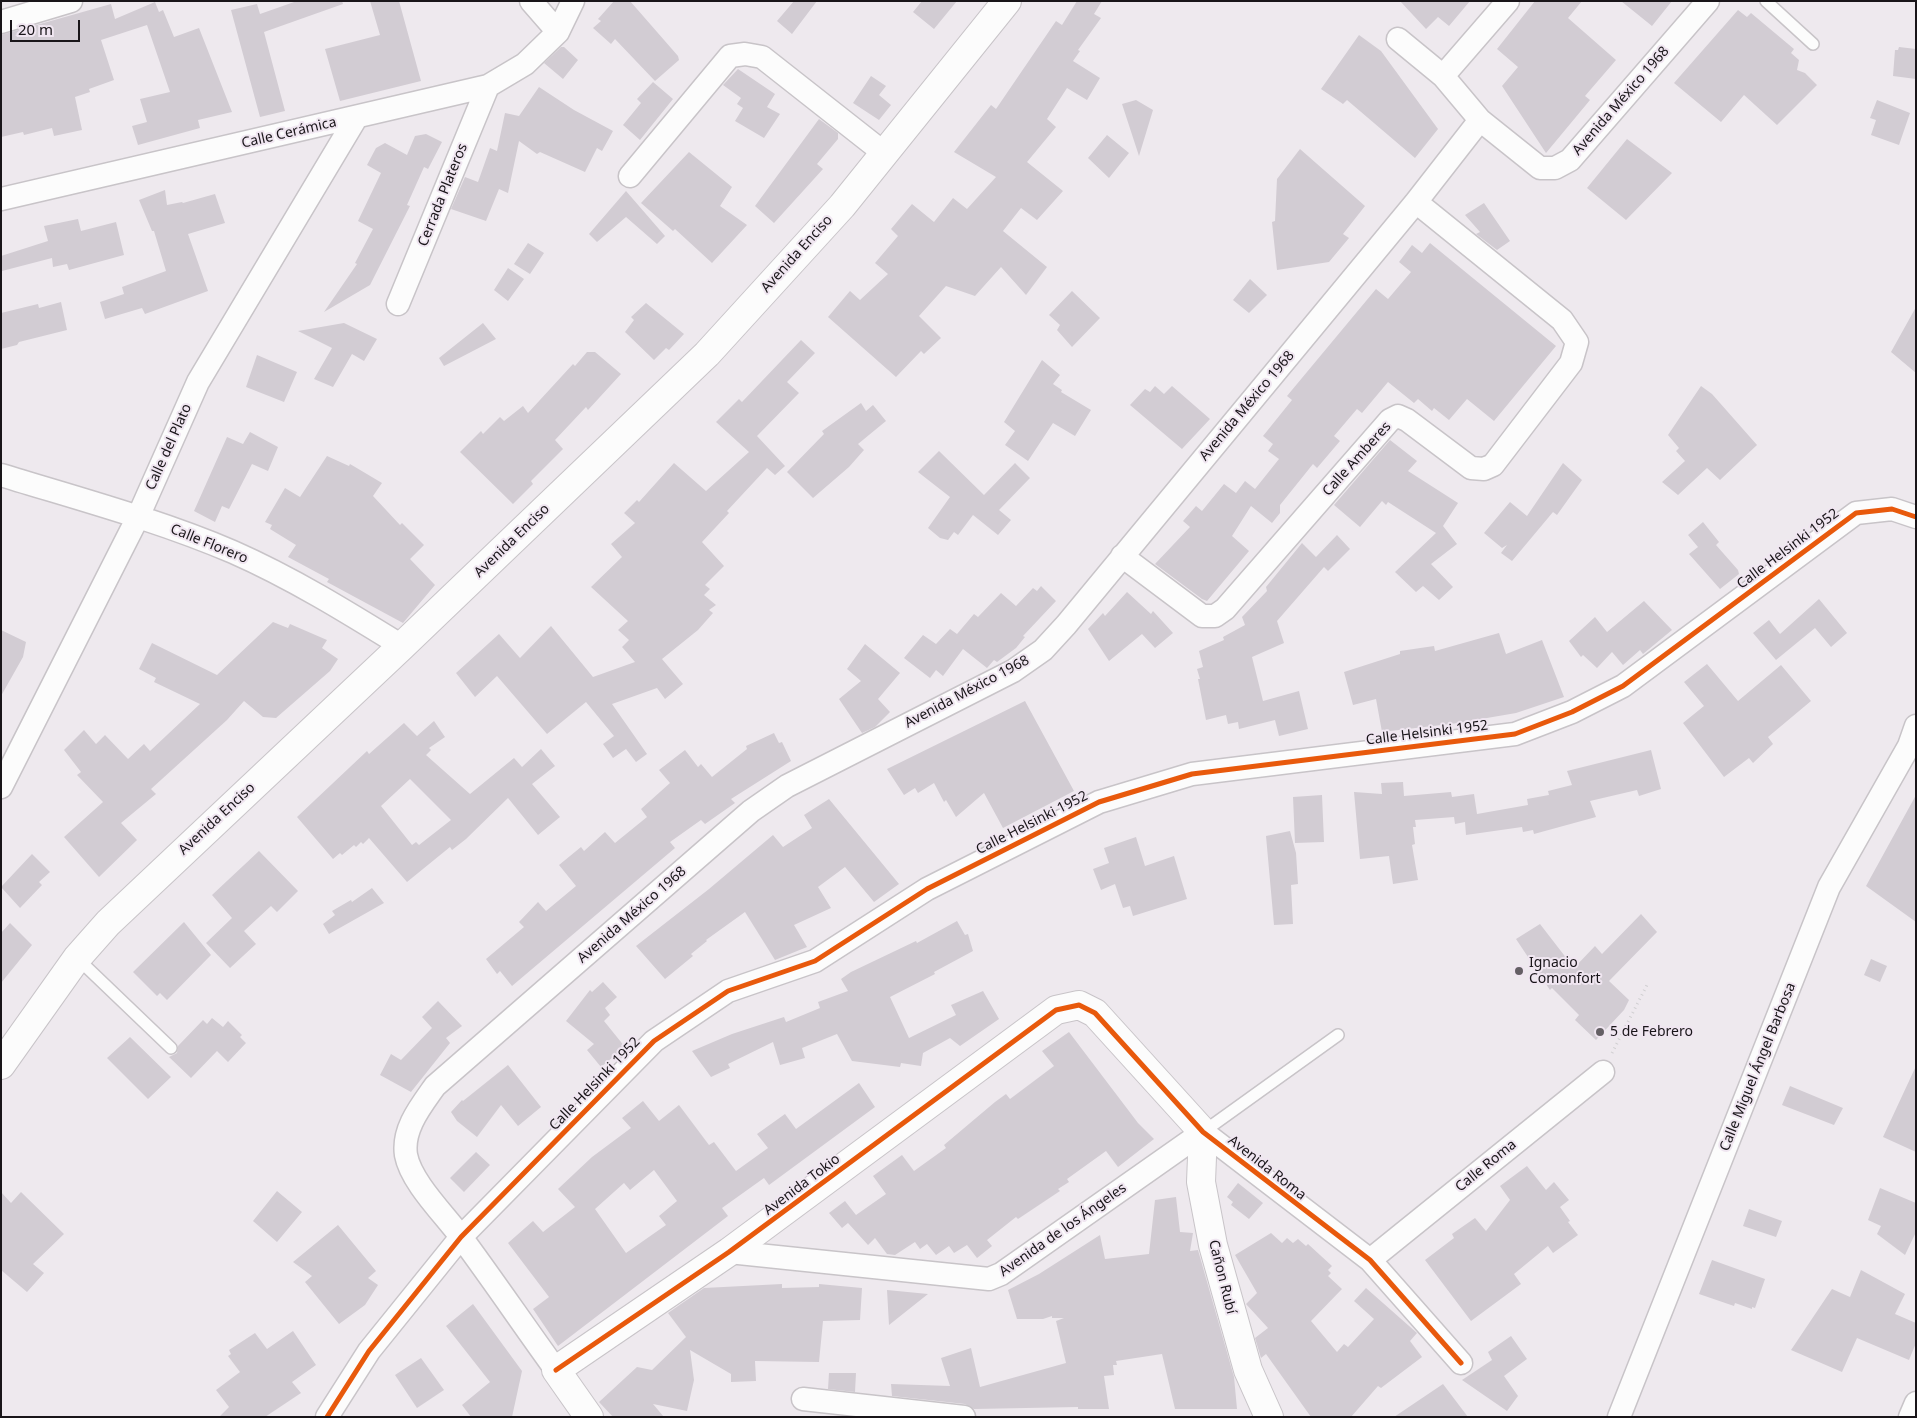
<!DOCTYPE html>
<html>
<head>
<meta charset="utf-8">
<style>
  body { margin:0 }
  #map { position:relative; width:1917px; height:1418px; overflow:hidden; background:#eee9ee; font-family:"Noto Sans",sans-serif }
  canvas { display:block }
  .frame { position:absolute; inset:0; border:2px solid #191519; pointer-events:none }
  .scale { position:absolute; left:10px; top:20px; width:70px; height:22px; box-sizing:border-box; border:2px solid #191519; border-top:0; padding-left:6px; font-size:15px; line-height:18px; white-space:nowrap; color:#191519; -webkit-text-stroke:4px #f0e6f1; paint-order:stroke }
</style>
</head>
<body>
<div id="map">
<canvas width="1917" height="1418"></canvas>
<div class="frame"></div>
<div class="scale">20 m</div>
</div>
<script>
const g = document.querySelector('canvas').getContext('2d');
g.lineJoin = 'round';
function paint(path, color) { g.fillStyle = color; g.fill(path, 'evenodd'); }
function stroke(path, color, width, dash) { g.strokeStyle = color; g.lineWidth = width; g.lineCap = dash ? 'butt' : 'round'; g.setLineDash(dash || []); g.stroke(path); }
function drawText(font, color, halo, rows, align = 'center') {
  g.font = font + ' "Noto Sans",sans-serif'; g.lineWidth = 4; g.setLineDash([]); g.textBaseline = 'middle'; g.strokeStyle = halo; g.fillStyle = color; for (const [text, x, y, turn = 0] of rows) {
    g.save(); g.translate(x, y); g.rotate((+turn || 0) * Math.PI / 180); g.textAlign = isNaN(turn) ? turn : align; if (halo) g.strokeText(text, 0, 0); g.fillText(text, 0, 0); g.restore();
  }
}
paint(new Path2D(`
  M297,1H342L343,4L264,32L285,111L260,117L231,10L257,4L260,14Z
  M370,1H399L421,81L340,101L325,49L380,35Z
  M614,1H630L678,56L679,60L655,81L615,39L611,44L593,28L601,21L598,19Z
  M794,1H817L792,34L777,21Z
  M922,1H957L934,29L913,12Z
  M1077,1H1102L1094,14L1101,18L1078,50L1080,51L1073,61L1100,78L1087,100L1067,88L1047,119L1056,127L1027,162L1063,191L1037,220L1021,208L1003,231L1047,267L1026,295L1001,267L975,296L946,286L919,316L941,338L924,354L921,351L896,377L828,317L850,291L860,300L888,274L875,263L898,236L891,229L912,204L934,222L953,198L967,209L996,177L954,152L991,105L996,109L1056,21L1062,25Z
  M1400,1H1470L1449,26L1438,17L1426,29Z
  M1535,1H1582L1568,18L1616,60L1585,96L1590,100L1546,153L1502,86L1518,67L1497,49Z
  M1621,1H1672L1652,26Z
  M155,2L159,12L163,10L174,37L199,28L232,112L198,120L200,128L138,145L132,126L147,122L140,99L170,92L147,25L101,40L114,80L89,89L90,92L75,97L82,130L54,136L52,128L24,135L23,132L1,137V35L111,4L115,19Z
  M1738,10L1747,17L1751,13L1794,49L1791,53L1799,60L1797,70L1805,73L1817,85L1777,125L1744,95L1721,122L1674,83Z
  M1359,35L1381,51L1438,129L1415,158L1347,100L1343,104L1321,89Z
  M561,47H564L578,60L563,79L544,63Z
  M1899,47L1916,49V79L1893,76L1895,50H1898Z
  M738,69L775,94L767,107L780,114L764,138L735,121L743,108L737,104L741,98L723,85Z
  M871,76L886,86L879,95L891,105L879,120L853,103Z
  M653,82L673,99L640,140L623,125L641,103L637,99Z
  M539,87L574,110L613,131L602,151L597,148L585,172L540,152L537,154L519,141L508,193L499,189L486,221L451,209L465,177L478,182L490,148L497,151L505,113L519,116Z
  M1136,100L1153,110L1139,156L1122,104Z
  M1877,100L1910,113L1899,145L1871,135L1876,120L1870,118Z
  M819,119L838,133V139L817,164L823,169L774,223L755,206Z
  M426,134L442,142L428,169L424,167L407,205L410,206L370,285L324,312L357,264L355,263L373,229L358,221L381,173L367,165L376,148L385,143L407,155L415,136Z
  M1107,135L1129,153L1109,178L1088,158Z
  M1627,139L1672,173L1626,220L1587,188Z
  M1300,149L1365,206L1343,234L1349,238L1329,262L1277,270L1272,222L1275,221L1277,179Z
  M689,152L732,187L720,206L747,225L712,263L675,229L673,231L641,203Z
  M165,190L167,205L182,202L183,203L215,194L225,223L188,234L208,291L145,314L142,308L105,319L100,302L124,294L122,287L166,271L154,231H152L139,200Z
  M626,191L665,236L657,244L626,217L597,242L589,234Z
  M1484,203L1510,241L1497,250L1476,234L1480,232L1465,215Z
  M78,219L81,231L116,222L124,255L69,270L67,264L53,267L52,258L2,271L1,256L48,241L44,226Z
  M528,243L544,253L530,274L514,264Z
  M1430,243L1556,346L1494,421L1467,399L1449,420L1434,408L1432,411L1418,399L1414,403L1388,382L1362,413L1357,409L1334,436L1340,441L1317,468L1313,464L1280,505V513L1272,523L1251,506L1232,536L1249,551L1207,601L1202,599L1155,564L1190,527L1183,521L1196,506L1202,511L1224,484L1236,493L1245,481L1255,489L1279,459L1268,451L1273,444L1263,436L1292,400L1287,396L1376,289L1388,299L1411,272L1399,262L1412,245L1422,253Z
  M508,268L524,279L508,301L494,290Z
  M1250,279L1267,295L1249,313L1233,300Z
  M1072,291L1100,318L1072,347L1057,330L1060,325L1049,315Z
  M61,302L67,330L19,342L17,345L1,349V313L38,304L39,308Z
  M646,303L684,334L669,350L666,348L654,360L625,332L634,320L631,317Z
  M1916,307V373L1891,352Z
  M344,323L377,339L364,361L352,354L333,387L314,379L332,348L298,331Z
  M483,323L496,339L444,366L439,358Z
  M801,340L815,353L787,382L799,393L757,436L785,466L775,475L767,468L727,511L729,513L702,542L724,566L705,585L710,589L704,595L716,605L709,610L713,613L698,630L662,659L683,684L665,699L657,688L612,704L647,754L636,762L626,749L613,758L603,744L614,736L586,702L547,734L497,676L475,697L456,673L499,634L520,658L551,626L593,677L635,662L622,647L629,640L618,630L628,621L591,587L622,557L611,544L635,523L624,513L637,500L639,502L674,463L706,491L749,452L716,422L739,399L742,402Z
  M587,352H595L621,374L588,410L586,407L555,440L563,449L531,481L533,484L513,504L460,452L481,431L483,434L500,417L504,421L523,406L528,413L573,364L575,366Z
  M257,355L297,372L284,402L246,387Z
  M1042,360L1060,375L1053,384L1062,390L1061,392L1091,410L1075,436L1053,423L1028,461L1005,445L1015,431L1004,422Z
  M1155,386L1164,394L1172,386L1210,419L1182,449L1130,405L1145,389L1150,392Z
  M1701,386L1712,394L1757,445L1720,480L1707,468L1678,495L1662,482L1685,461L1676,451L1679,448L1668,435Z
  M861,403L866,411L873,405L886,421L858,444L864,450L849,467L813,498L787,472L824,434L822,431Z
  M250,432L278,447L268,471L252,464L229,509L222,506L215,522L194,511L227,437L243,444Z
  M1390,440L1417,461L1408,471L1458,503L1443,526L1457,544L1431,564L1453,587L1439,600L1423,586L1416,592L1395,572L1436,533L1388,502L1386,505L1382,501L1360,527L1334,505Z
  M939,451L984,495L1015,463L1030,478L999,510L1011,520L998,535L973,515L958,535L954,532L948,540L940,538L928,528L950,497L918,472Z
  M327,456L349,466L350,464L382,483L373,496L400,525L402,523L424,545L410,559L435,585L403,623L327,582L329,579L288,557L296,545L270,529L272,525L265,522L285,488L300,497Z
  M1563,463L1582,480L1557,515L1553,512L1512,561L1501,553L1507,545L1502,548L1484,533L1510,502L1527,516Z
  M1703,522L1719,542L1716,545L1738,570L1739,574L1720,589L1689,554L1698,547L1688,535Z
  M1337,535L1350,549L1328,571L1324,567L1277,621L1284,643L1252,657L1263,701L1299,691L1308,729L1279,736L1275,720L1239,729L1238,722L1228,724L1226,715L1206,720L1198,679H1200L1197,669L1203,667L1199,651L1224,640L1223,637L1245,625L1242,617L1267,591L1266,587L1302,543L1316,557Z
  M1041,586L1056,601L1023,636L1025,637L1016,648L997,662L994,660L987,668L963,649L943,676L936,670L930,678L904,658L923,635L936,644L950,629L957,634L974,614L978,617L1001,593L1016,606L1033,588L1037,591Z
  M1127,592L1151,614L1153,611L1173,633L1155,648L1142,634L1109,661L1088,629L1103,613L1105,616Z
  M1819,599L1847,633L1831,647L1815,628L1776,660L1753,633L1769,620L1780,634Z
  M1644,601L1672,630L1643,654L1640,650L1623,665L1612,652L1597,668L1583,655L1581,657L1569,641L1595,617L1607,632Z
  M273,622L288,628L290,624L327,640L322,648L338,659L330,671L276,718L263,717L244,701L227,720L151,789L156,794L121,823L137,840L99,877L64,837L103,802L77,775L81,772L64,750L84,730L96,744L105,735L128,759L144,744L150,751L200,704L154,682L156,678L139,669L152,643L217,675Z
  M1,630L26,642L23,657L1,696Z
  M1499,633L1506,654L1542,640L1564,697L1516,713L1458,723L1382,732L1376,699L1353,705L1344,672L1400,654V651L1434,646L1435,651Z
  M865,644L900,673L878,699L890,712L875,727L862,733L839,699L861,681L847,669Z
  M1707,664L1738,701L1781,665L1811,701L1768,737L1773,744L1753,763L1749,758L1724,777L1683,723L1704,706L1684,682Z
  M1025,701L1074,791L1003,828L984,793L956,817L946,800L944,802L934,783L918,793L915,788L904,795L887,769Z
  M434,721L445,737L429,748L431,750L426,755L470,794L514,758L522,767L541,749L555,766L532,784L560,817L538,835L508,798L466,839L452,850L450,847L407,882L369,838L363,844L361,842L356,847L354,845L342,855L340,853L333,859L297,817L367,751L369,754L404,723L417,736ZM410,779L451,820L419,845L416,842L412,845L381,806Z
  M774,733L779,743L782,742L791,761L731,799L735,803L705,824L701,820L670,842L675,848L512,986L500,971L497,974L486,959L524,927L519,922L538,902L546,911L576,886L559,865L581,847L584,851L605,832L615,843L647,817L641,809L670,783L659,770L685,750L698,767L701,764L712,777L747,749L746,746Z
  M1651,750L1661,789L1639,796L1637,790L1590,801L1596,817L1534,834L1533,830L1523,832L1522,827L1466,835L1465,822L1455,824L1454,817L1415,820L1416,827H1413L1415,844L1412,845L1418,880L1393,884L1389,856L1360,859L1354,792L1382,794L1381,783L1403,782L1404,796L1451,792L1452,797L1474,794L1477,814L1528,805L1527,799L1549,795L1548,791L1572,785L1567,771Z
  M1322,795L1324,842L1295,843L1293,797Z
  M1916,795V922L1866,886Z
  M829,799L899,884L874,902L845,867L818,887L831,908L794,925L807,947L775,960L745,912L706,940L707,941L691,954L693,956L665,979L636,946L709,889L773,835L783,847L812,828L804,815Z
  M1290,831L1296,853L1298,884L1291,885L1293,924L1274,925L1266,836Z
  M1136,837L1145,866L1174,856L1187,899L1133,916L1130,906L1123,908L1115,884L1101,890L1093,869L1109,863L1104,848Z
  M259,851L298,891L277,912L271,906L244,931L256,944L230,968L206,943L232,918L212,895Z
  M32,854L50,872L39,882L42,885L20,908L1,887Z
  M372,888L384,903L329,934L323,924L335,915L332,911L351,900L352,902Z
  M1641,914L1657,932L1609,981L1629,1000L1624,1010L1596,1040L1575,1020L1579,1015L1552,988L1550,990L1516,939L1540,924L1574,968L1595,946L1602,954Z
  M957,921L965,935L968,934L973,951L934,972L935,974L890,997L909,1038L956,1015L951,1005L983,991L999,1019L960,1046L950,1038L923,1053L921,1066L901,1063L900,1067L852,1061L837,1034L802,1048L805,1058L780,1065L773,1042L728,1064L730,1068L711,1077L692,1051L732,1034L784,1017L786,1022L820,1008L818,1002L848,991L841,979L851,972L916,941L917,943Z
  M184,922L211,955L167,1000L160,993L157,996L133,972Z
  M10,923L32,945L1,983V933Z
  M1871,959L1887,966L1880,982L1864,975Z
  M603,982L617,997L605,1008L610,1015L604,1021L625,1047L601,1067L587,1050L594,1044L566,1021L590,990L592,992Z
  M438,1001L462,1026L446,1038L450,1043L411,1092L380,1075L391,1054L401,1060L432,1028L422,1017Z
  M212,1018L223,1027L228,1021L242,1035L240,1037L246,1043L228,1062L217,1051L191,1078L169,1057L177,1053L178,1046L203,1020L207,1024Z
  M1069,1032L1138,1123L1154,1139L1118,1167L1106,1151L1067,1179L1069,1182L1058,1189L1060,1191L1018,1219L1016,1217L987,1240L992,1246L977,1258L967,1245L954,1253L949,1246L936,1255L927,1244L920,1249L915,1242L895,1255L887,1254L875,1238L868,1245L848,1223L842,1228L829,1213L845,1201L856,1215L886,1194L873,1176L902,1155L914,1171L946,1148L944,1145L995,1102L1006,1094L1010,1099L1054,1066L1042,1051Z
  M130,1037L171,1077L148,1099L107,1058Z
  M508,1065L541,1107L518,1126L501,1105L477,1137L457,1121L451,1112L462,1100L463,1101Z
  M1916,1066V1152L1883,1137Z
  M859,1083L875,1107L769,1185L764,1178L722,1208L728,1216L558,1346L533,1309L549,1297L508,1243L533,1221L543,1232L575,1207L558,1189L592,1157L631,1128L622,1118L643,1101L659,1121L679,1105L709,1145L714,1142L736,1171L768,1148L757,1134L785,1114L796,1129ZM654,1170L677,1201L659,1216L666,1225L626,1253L595,1209L624,1183L630,1190Z
  M1790,1086L1843,1108L1834,1125L1782,1105Z
  M476,1152L490,1165L464,1192L450,1178Z
  M1527,1166L1546,1190L1554,1182L1569,1200L1560,1207L1570,1221L1568,1222L1578,1235L1553,1253L1548,1246L1514,1274L1521,1284L1471,1321L1425,1260L1454,1238L1452,1234L1475,1218L1486,1231L1510,1200L1500,1186Z
  M1238,1183L1263,1203L1249,1219L1231,1205L1233,1202L1227,1197Z
  M1880,1188L1916,1203V1232L1905,1255L1877,1234L1881,1226L1868,1220Z
  M277,1191L302,1212L277,1242L253,1221Z
  M1,1192L11,1203L21,1192L64,1234L33,1264L44,1273L27,1292L1,1270Z
  M1176,1197L1180,1232L1193,1233L1190,1251L1198,1250L1234,1377L1237,1409H1175L1162,1354L1116,1361L1117,1365H1113L1114,1375L1104,1376L1109,1409H1078V1407L974,1409L965,1404L892,1396L891,1384L950,1386L941,1358L971,1348L980,1387L1066,1363L1056,1321L1064,1318H1052V1316L1043,1319H1017L1008,1290L1039,1274L1100,1235L1105,1259L1149,1254L1155,1200Z
  M1749,1209L1782,1221L1776,1237L1743,1226Z
  M338,1225L376,1271L368,1278L378,1285L365,1305L339,1324L305,1282L312,1276L293,1262Z
  M1271,1233L1282,1243L1287,1238L1293,1243L1298,1239L1306,1246L1308,1244L1332,1266L1328,1270L1331,1273L1328,1276L1342,1289L1311,1321L1337,1352L1344,1344L1348,1347L1374,1319L1354,1301L1366,1288L1417,1333L1410,1341L1422,1357L1381,1388L1378,1386L1351,1417H1311L1266,1354L1261,1358L1255,1338L1268,1328L1246,1304L1257,1293L1235,1255Z
  M1712,1260L1765,1279L1755,1308L1752,1307V1309L1735,1303L1734,1306L1699,1294Z
  M1861,1270L1905,1294L1895,1314L1916,1323V1343L1909,1360L1857,1338L1842,1372L1791,1350L1832,1289L1850,1297Z
  M782,1284V1288L819,1287V1284L862,1288L860,1320L823,1321L819,1362L755,1361L756,1381L731,1382V1374L690,1350L694,1380L687,1411L653,1404L664,1417H613L599,1402L637,1367L652,1370L686,1337L668,1313L704,1288Z
  M887,1290L928,1294L889,1325Z
  M473,1304L522,1371L512,1417H471L462,1405L490,1382L446,1326Z
  M293,1331L316,1365L292,1382L301,1393L265,1417H219L229,1407L216,1390L240,1372L228,1356L231,1354L229,1350L255,1333L267,1349Z
  M1511,1336L1527,1359L1504,1376L1518,1396L1507,1411L1462,1380L1492,1360L1488,1352Z
  M421,1358L444,1390L417,1408L395,1375Z
  M829,1373H856L855,1392L828,1389Z
  M1443,1384L1468,1417H1394Z`), '#d2ccd3');
const service = new Path2D(`
  M1766,1L1813,44
  M77,958L171,1048
  M1203,1132L1338,1035`);
const minor = new Path2D(`
  M531,1L558,32
  M1,22L71,1
  M1398,39L1443,76L1480,120L1540,168H1555L1570,160L1708,1
  M1443,76L1508,1
  M630,176L730,56L745,54L762,57L884,153
  M1,199L488,86L525,64L558,32L573,1
  M398,304L488,86
  M1,475C79,499 158,520 233,552C292,578 347,612 402,646
  M1122,556L1202,616H1215L1225,609L1390,420L1398,416L1407,420L1471,468L1484,469L1493,465L1571,363L1577,342L1562,320L1416,202
  M1,787L138,517L198,382L356,118
  M729,1252L989,1279L1001,1274L1203,1132L1370,1260L1461,1363
  M1370,1260L1603,1072
  M556,1370C524,1326 493,1280 461,1237C444,1214 411,1182 406,1155C402,1129 421,1106 435,1086L751,811L787,786L1013,671L1043,650L1066,625L1416,202L1480,120
  M803,1399L964,1417
  M327,1417L369,1351L461,1237L654,1041L728,991L815,961L927,889L1099,802L1192,774L1515,734L1572,712L1623,686L1856,513L1892,509L1916,517
  M1619,1417L1829,887L1909,746L1916,726
  M1910,1417L1916,1403`);
const tertiary = new Path2D(`
  M589,1417L556,1370L729,1252L1056,1010L1079,1005L1095,1013L1203,1132L1201,1182L1213,1245L1248,1370L1269,1417`);
const secondary = new Path2D(`
  M1,1065L77,958L108,923L402,646L707,354L842,206L1007,1`);
stroke(service, '#c8c4c8', 14);
stroke(minor, '#c8c4c8', 25);
stroke(tertiary, '#c8c4c8', 30);
stroke(secondary, '#c8c4c8', 30);
stroke(new Path2D(`
  M1612,1053L1647,985`), '#d0cfd1', 3, [1, 4]);
stroke(service, '#fcfcfc', 11);
stroke(minor, '#fcfcfc', 22);
stroke(tertiary, '#fcfcfc', 28);
stroke(secondary, '#fcfcfc', 28);
stroke(new Path2D(`
  M556,1370L729,1252L1056,1010L1079,1005L1095,1013L1203,1132L1370,1260L1461,1363
  M327,1417L369,1351L461,1237L654,1041L728,991L815,961L927,889L1099,802L1192,774L1515,734L1572,712L1623,686L1856,513L1892,509L1916,517`), '#e8590c', 5);
for (const [x, y, r, color] of [
  [1519,971,5,"#645f64"],
  [1600,1032,5,"#645f64"]
]) { const dot = new Path2D(); dot.arc(x, y, r, 0, 2 * Math.PI); g.fillStyle = color; g.fill(dot); stroke(dot, '#f0e6f1', 2); }
drawText('14px', '#191519', '#f0e6f1', [
  ["Avenida México 1968",1621,101,-49],
  ["Calle Cerámica",289,133,-13],
  ["Cerrada Plateros",443,195,-68],
  ["Avenida Enciso",797,254,-48],
  ["Avenida México 1968",1247,406,-50],
  ["Calle del Plato",169,447,-66],
  ["Calle Amberes",1357,459,-48],
  ["Avenida Enciso",512,541,-44],
  ["Calle Florero",209,544,22],
  ["Calle Helsinki 1952",1788,549,-37],
  ["Avenida México 1968",967,692,-28],
  ["Calle Helsinki 1952",1427,733,-7],
  ["Avenida Enciso",217,819,-43],
  ["Calle Helsinki 1952",1032,823,-27],
  ["Avenida México 1968",632,915,-41],
  ["Calle Miguel Ángel Barbosa",1758,1067,-68],
  ["Calle Helsinki 1952",595,1084,-46],
  ["Calle Roma",1486,1166,-39],
  ["Avenida Roma",1267,1168,38],
  ["Avenida Tokio",802,1185,-37],
  ["Avenida de los Ángeles",1063,1230,-35],
  ["Cañon Rubí",1222,1277,76]
]);
drawText('14px', '#191519', '#f0e6f1', [
  ["Ignacio",1529,963],
  ["Comonfort",1529,979],
  ["5 de Febrero",1610,1032]
], 'left');
</script>
</body>
</html>
